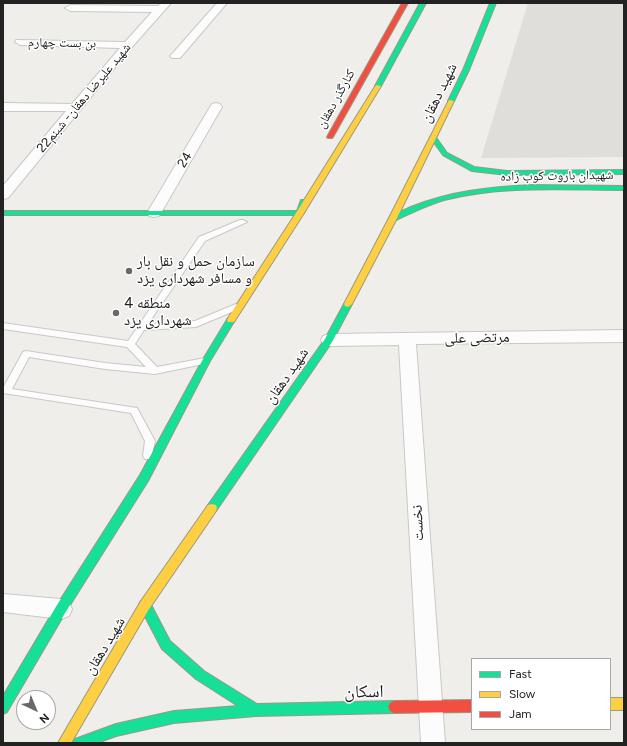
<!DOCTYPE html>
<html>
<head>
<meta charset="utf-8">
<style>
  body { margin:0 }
  #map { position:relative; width:627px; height:746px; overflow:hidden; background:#f0eeeb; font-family:Figtree,sans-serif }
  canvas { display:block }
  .frame { position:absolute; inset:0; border:4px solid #222; pointer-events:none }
  .legend { position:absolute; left:471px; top:658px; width:140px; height:72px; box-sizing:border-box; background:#fff; border:1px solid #a7a7a7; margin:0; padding:5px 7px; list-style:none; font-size:12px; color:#222 }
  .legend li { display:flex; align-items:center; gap:8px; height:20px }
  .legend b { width:20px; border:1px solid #a7a7a7 }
  .north { position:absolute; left:16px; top:690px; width:40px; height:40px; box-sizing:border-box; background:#fff; border:1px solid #a7a7a7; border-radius:50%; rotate:136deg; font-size:11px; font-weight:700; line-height:16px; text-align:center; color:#222 }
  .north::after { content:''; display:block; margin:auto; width:14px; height:18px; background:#6a6968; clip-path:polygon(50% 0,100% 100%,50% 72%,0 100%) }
</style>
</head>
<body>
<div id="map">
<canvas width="627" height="746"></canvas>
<div class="frame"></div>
<ul class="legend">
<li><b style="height:5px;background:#16e098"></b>Fast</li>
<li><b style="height:5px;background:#ffcf43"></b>Slow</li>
<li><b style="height:5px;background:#f24e42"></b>Jam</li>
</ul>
<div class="north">N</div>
</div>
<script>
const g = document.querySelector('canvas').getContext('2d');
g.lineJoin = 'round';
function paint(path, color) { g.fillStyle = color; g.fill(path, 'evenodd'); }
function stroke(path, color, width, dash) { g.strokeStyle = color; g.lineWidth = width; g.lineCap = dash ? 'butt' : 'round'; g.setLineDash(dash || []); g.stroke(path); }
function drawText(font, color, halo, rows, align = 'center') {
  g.font = font + ' Figtree,"Noto Naskh Arabic",sans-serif'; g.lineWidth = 3; g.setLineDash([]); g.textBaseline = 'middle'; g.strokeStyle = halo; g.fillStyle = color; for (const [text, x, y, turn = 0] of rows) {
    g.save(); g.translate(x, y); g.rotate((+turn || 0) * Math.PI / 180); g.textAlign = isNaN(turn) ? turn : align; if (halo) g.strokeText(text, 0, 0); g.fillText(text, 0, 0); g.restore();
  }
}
paint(new Path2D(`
  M528,3H624V157L481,158Z`), '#e0deda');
const lane = new Path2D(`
  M240,220H243L247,222L205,241L148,324L195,321L236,304L240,307L239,309L196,327L144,330L135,344L157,367L205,358L209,361L208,363L155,374L105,369L29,357L12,389L137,408L155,441L151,459H145L143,456L145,441L131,413L3,393V388L23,352L26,351L105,363L146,367L127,347L3,329V323L128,341L199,237Z`);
const street = new Path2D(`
  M161,3H171L132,47L8,198L3,199V186L66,111H3V103L72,104L120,48L20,45L15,42L16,40L125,42L152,12L70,11L65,8L70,5L158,6Z
  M217,3H227L180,58H172L170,56L172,54Z
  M216,103L220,104L222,107L161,213L159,216L154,217L149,216L147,213L210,107L212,104Z
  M624,330V342L416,344L445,743H421L399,345L329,346L323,344L321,340L323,336L329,334Z
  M3,594L61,599L69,602L72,609L69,616L61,619L3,612Z`);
const fast = new Path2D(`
  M420,3H426L381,86L376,87L375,86Z
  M490,3H496L469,70L454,101L449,102L448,101L463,70Z
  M433,135L435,136L447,153L474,167L507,171L624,170V174L507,175L472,171L443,155L430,137Z
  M532,185L624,186V190C564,190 503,185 444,200C427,205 411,213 396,220H390L389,218C395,213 404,210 411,207C450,191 490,187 532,185Z
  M301,200H307L308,202L304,213L300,215H3V211H297Z
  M348,301L352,304L332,342L216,511L212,512L208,511L207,508L208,505L325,339L344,304Z
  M231,317L235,320L210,361L148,481L65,613L7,712L3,714V696L57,605L140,475L202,361L228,318Z
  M145,600L149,601L170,641L204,671L257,704L394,701L398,703L400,707L398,711L394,713L256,716L174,723L116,736L97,743H73L75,739L116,724L174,711L238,706L196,679L162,649L139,605L141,601Z`);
const slow = new Path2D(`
  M376,85L381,86L304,213L234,322H228L227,320L228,318L296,213Z
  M449,100L454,101L397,218L352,304L348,307L345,306L344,304L389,218Z
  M212,504L216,505L217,508L216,511L149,609L71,743H58L141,601L208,505Z
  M610,698H624V710H610Z`);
const jam = new Path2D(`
  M402,3H408L333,137L332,138H328L327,137Z
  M472,700V712L394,713L390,711L388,707L390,703L394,701Z`);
stroke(lane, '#c9c8c7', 2);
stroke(street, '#c9c8c7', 2);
stroke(fast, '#999a82', 2);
stroke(slow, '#999a82', 2);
stroke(jam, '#999a82', 2);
paint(lane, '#fdfcfc');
paint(street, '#fdfcfc');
paint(fast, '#16e098');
paint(slow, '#ffcf43');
paint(jam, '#f24e42');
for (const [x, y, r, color] of [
  [129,271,4,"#6a6968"],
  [116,313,4,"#6a6968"]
]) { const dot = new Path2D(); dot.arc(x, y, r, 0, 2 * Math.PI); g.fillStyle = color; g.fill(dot); stroke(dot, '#fff', 1.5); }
drawText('13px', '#222', '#fff', [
  ["بن بست چهارم",62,43,1],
  ["شهید علیرضا دهقان- شبنم22",84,98,-50],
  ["کنارگذر دهقان",336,99,-61],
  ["24",185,160,-59],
  ["شهیدان باروت کوب زاده",557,176,-1]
]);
drawText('15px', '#222', '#fff', [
  ["شهید دهقان",439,93,-64],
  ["مرتضی علی",477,338,-1],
  ["شهید دهقان",287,376,-55],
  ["نخست",418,523,-93],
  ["شهید دهقان",105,646,-59]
]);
drawText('15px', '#222', '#fff', [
  ["سازمان حمل و نقل بار",137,262],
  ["و مسافر شهرداری یزد",137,279],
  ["منطقه 4",124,304],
  ["شهرداری یزد",124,321]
], 'left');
drawText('18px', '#222', '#fff', [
  ["اسکان",364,692,-1]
]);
</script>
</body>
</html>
